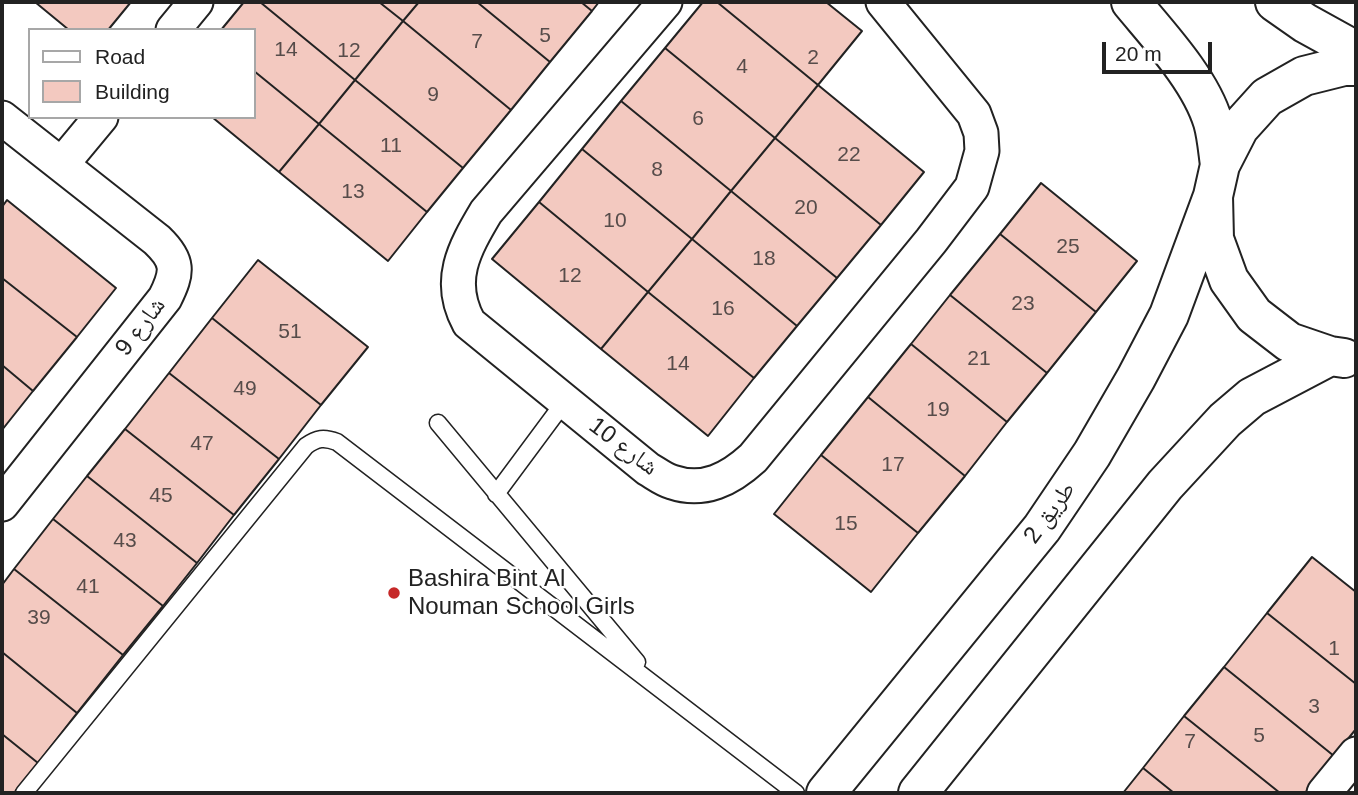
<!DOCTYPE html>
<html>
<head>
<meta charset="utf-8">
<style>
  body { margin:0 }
  #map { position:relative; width:1358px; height:795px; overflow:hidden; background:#fff; font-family:Helvetica,sans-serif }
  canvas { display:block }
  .frame { position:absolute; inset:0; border:4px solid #222; pointer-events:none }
  .legend { position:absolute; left:28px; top:28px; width:228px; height:91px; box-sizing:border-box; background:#fff; border:2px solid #a7a7a7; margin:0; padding:9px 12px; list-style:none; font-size:21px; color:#222 }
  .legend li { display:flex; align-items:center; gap:14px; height:35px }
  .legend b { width:35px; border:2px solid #a7a7a7 }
  .scale { position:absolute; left:1102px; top:42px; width:110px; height:32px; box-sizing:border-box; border:4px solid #222; border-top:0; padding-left:9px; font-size:21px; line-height:24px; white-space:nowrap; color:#222; -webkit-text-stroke:5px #fff; paint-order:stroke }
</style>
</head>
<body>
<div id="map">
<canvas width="1358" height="795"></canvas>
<div class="frame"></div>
<ul class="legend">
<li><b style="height:9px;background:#fff"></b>Road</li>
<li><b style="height:19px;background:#f3c9c0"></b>Building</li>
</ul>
<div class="scale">20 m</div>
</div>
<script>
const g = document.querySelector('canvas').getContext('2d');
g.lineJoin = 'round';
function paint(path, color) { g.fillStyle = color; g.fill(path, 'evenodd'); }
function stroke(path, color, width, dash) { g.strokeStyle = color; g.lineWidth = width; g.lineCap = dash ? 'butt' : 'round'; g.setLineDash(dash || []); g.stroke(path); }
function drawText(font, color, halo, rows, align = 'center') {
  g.font = font + ' Helvetica,"Noto Naskh Arabic",sans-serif'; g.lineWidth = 5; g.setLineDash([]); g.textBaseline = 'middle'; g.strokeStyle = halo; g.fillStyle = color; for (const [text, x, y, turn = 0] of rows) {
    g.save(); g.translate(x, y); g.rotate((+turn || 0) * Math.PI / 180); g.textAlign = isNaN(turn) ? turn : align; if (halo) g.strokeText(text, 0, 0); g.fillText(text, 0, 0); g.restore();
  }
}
const building = new Path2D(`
  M35,2H131L108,30H69Z
  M244,2H260L355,80L319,124L254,71V30H221Z
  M260,2H379L403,21L355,80Z
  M379,2H419L403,21Z
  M419,2H477L550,62L511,110L403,21Z
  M477,2H581L592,11L550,62Z
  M581,2H599L592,11Z
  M703,2H717L818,85L775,138L665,48Z
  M717,2H826L862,31L818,85Z
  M403,21L511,110L463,168L355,80Z
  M665,48L775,138L731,191L621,101Z
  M254,71L319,124L279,172L212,117H254Z
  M355,80L463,168L427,212L319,124Z
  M818,85L924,172L881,225L775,138Z
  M621,101L731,191L692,239L582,149Z
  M319,124L427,212L388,261L279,172Z
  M775,138L881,225L837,278L731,191Z
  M582,149L692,239L648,292L539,202Z
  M1041,183L1137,261L1096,312L1000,234Z
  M731,191L837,278L797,326L692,239Z
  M7,200L116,288L77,337L2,278V207Z
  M539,202L648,292L601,349L492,259Z
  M1000,234L1096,312L1047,373L950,295Z
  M692,239L797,326L754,378L648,292Z
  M258,260L368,347L321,405L212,318Z
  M2,278L77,337L33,391L2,365Z
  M648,292L754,378L708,436L601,349Z
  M950,295L1047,373L1007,422L911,344Z
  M212,318L321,405L279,459L169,373Z
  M911,344L1007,422L965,476L868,397Z
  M2,365L33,391L2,430Z
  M169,373L279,459L234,515L125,429Z
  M868,397L965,476L918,533L821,455Z
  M125,429L234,515L197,563L87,476Z
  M821,455L918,533L871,592L774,514Z
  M87,476L197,563L163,606L53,519Z
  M53,519L163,606L123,655L14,569Z
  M1312,557L1356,592V684L1267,613Z
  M14,569L123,655L77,713L2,652V585Z
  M1267,613L1356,684V729L1334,756L1224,667Z
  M2,652L77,713L38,763L2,734Z
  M1224,667L1334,756L1305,793H1280L1184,716Z
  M1184,716L1280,793H1174L1143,768Z
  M2,734L38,763L14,793H2Z
  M1143,768L1174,793H1123Z`);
paint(building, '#f3c9c0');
stroke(building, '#222', 2);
const lane = new Path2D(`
  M438,423L637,662
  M496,494L565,401
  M24,793L306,446C317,438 324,437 337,442L796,793`);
const street = new Path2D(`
  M665,2L486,212C464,249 446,281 469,323L648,469C655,473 664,480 672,482C704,493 730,479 753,458L931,241L972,187L982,151L981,133L974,114L883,2
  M173,30L196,2
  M2,118L157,240C179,261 178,272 165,298L2,504
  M62,164L101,117
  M1324,793L1356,754`);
const secondary = new Path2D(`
  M1131,2C1159,36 1200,79 1213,122C1217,136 1218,151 1220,165
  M1275,2L1305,23L1356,51
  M1344,358L1330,356L1289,342L1254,315L1229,280L1214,239L1213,196L1220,165L1239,128L1267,97L1304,76L1344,66H1356
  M826,793L1042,528L1092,454L1136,378L1169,315L1213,196
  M918,793L1165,485L1225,420L1252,397L1330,356`);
stroke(lane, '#222', 19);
stroke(street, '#222', 37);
stroke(secondary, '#222', 42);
stroke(lane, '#fff', 16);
stroke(street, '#fff', 33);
stroke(secondary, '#fff', 38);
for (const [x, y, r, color] of [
  [394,593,7,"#c62828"]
]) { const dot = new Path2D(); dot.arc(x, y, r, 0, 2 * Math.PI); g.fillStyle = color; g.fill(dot); stroke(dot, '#fff', 2.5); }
drawText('21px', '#564c4a', null, [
  ["5",545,36],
  ["7",477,42],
  ["14",286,50],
  ["12",349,51],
  ["2",813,58],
  ["4",742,67],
  ["9",433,95],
  ["6",698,119],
  ["11",391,146],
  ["22",849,155],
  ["8",657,170],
  ["13",353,192],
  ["20",806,208],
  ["10",615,221],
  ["25",1068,247],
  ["18",764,259],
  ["12",570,276],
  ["23",1023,304],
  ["16",723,309],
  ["51",290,332],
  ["21",979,359],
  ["14",678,364],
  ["49",245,389],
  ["19",938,410],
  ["47",202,444],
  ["17",893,465],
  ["45",161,496],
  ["15",846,524],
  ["43",125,541],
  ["41",88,587],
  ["39",39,618],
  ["1",1334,649],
  ["3",1314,707],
  ["5",1259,736],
  ["7",1190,742]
]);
drawText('24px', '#222', '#fff', [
  ["شارع 9",141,327,-53],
  ["شارع 10",623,447,37],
  ["طريق 2",1050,513,-54]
]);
drawText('24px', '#222', '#fff', [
  ["Bashira Bint Al",408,579],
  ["Nouman School Girls",408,607]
], 'left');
</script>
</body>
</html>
